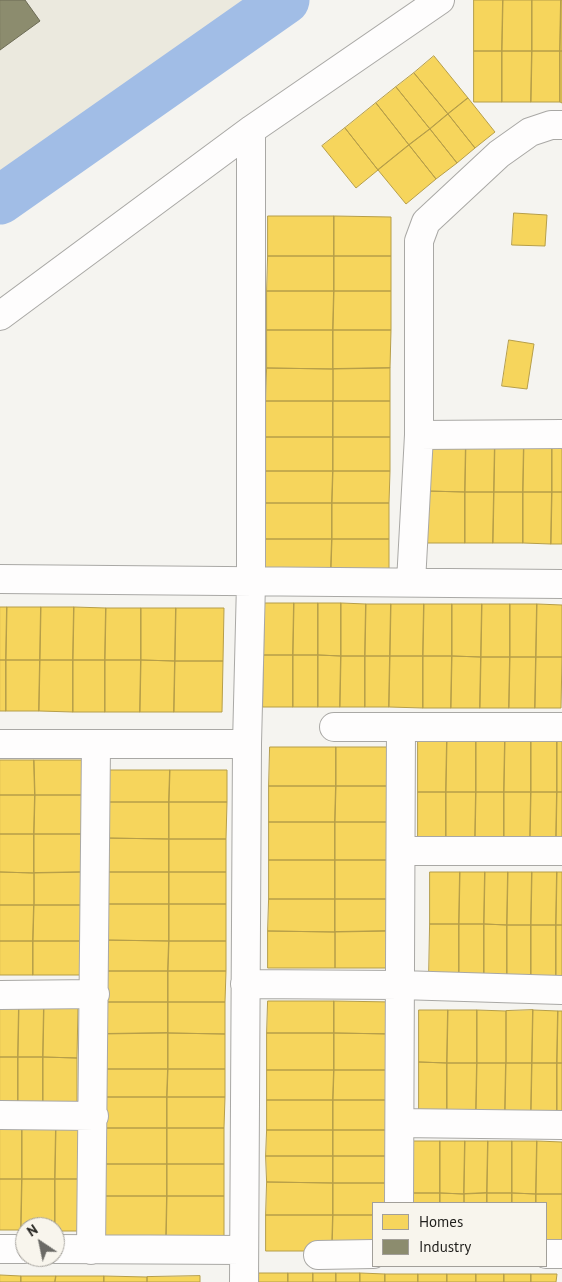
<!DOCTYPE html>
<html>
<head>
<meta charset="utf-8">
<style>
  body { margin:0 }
  #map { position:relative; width:562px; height:1282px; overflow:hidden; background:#f5f4f0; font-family:"PT Sans",sans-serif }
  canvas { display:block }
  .legend { position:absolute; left:372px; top:1202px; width:175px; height:65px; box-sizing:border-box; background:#f8f5ed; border:1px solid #a29f99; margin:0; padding:6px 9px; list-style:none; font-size:15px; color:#201f1c }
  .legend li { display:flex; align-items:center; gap:10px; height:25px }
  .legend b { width:25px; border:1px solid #a29f99 }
  .north { position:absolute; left:15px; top:1217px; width:50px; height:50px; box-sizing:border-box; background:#f8f5ed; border:1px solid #a29f99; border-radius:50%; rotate:326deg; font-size:14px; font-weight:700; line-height:20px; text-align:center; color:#201f1c }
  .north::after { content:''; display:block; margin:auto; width:18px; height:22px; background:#6b6a66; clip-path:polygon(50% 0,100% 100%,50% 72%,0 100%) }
</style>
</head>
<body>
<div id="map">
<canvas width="562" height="1282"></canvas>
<ul class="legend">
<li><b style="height:14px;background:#f6d55c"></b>Homes</li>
<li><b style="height:14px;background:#8c8c6e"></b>Industry</li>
</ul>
<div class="north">N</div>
</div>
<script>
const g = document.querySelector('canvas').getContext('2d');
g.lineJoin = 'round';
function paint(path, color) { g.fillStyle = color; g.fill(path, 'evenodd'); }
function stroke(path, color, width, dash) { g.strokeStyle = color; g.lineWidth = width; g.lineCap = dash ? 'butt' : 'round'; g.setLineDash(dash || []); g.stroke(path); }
paint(new Path2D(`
  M0,0H292L0,203Z`), '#ebe9de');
const homes = new Path2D(`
  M474,0H503L502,51H474Z
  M503,0H532V51H502Z
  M532,0H561L560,51H532Z
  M561,0H562V51H560Z
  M474,51H502V102H474Z
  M502,51H532L531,102H502Z
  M532,51H560V102H531Z
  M560,51H562V103L560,102Z
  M434,56L468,98L448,114L414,73Z
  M414,73L448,114L430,129L396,87Z
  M396,87L430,129L409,145L376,103Z
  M468,98L495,132L475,148L448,114Z
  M376,103L409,145L378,170L345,128Z
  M448,114L475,148L457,163L430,129Z
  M345,128L378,170L356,188L322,146Z
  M430,129L457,163L436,179L409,145Z
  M409,145L436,179L406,204L378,170Z
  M514,213L547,215L545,246L512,245Z
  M268,216H334V256H268Z
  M334,216L391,217V256H334Z
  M268,256H334V291H267Z
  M334,256H391V291H334Z
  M267,291H334L333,330H267Z
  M334,291H391V330H333Z
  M267,330H333V369L267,368Z
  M333,330H391L390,368L333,369Z
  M509,340L534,344L527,389L502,386Z
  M267,368L333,369V401H266Z
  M390,368V401H333V369Z
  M266,401H333V437H266Z
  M333,401H390V437H333Z
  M266,437H333V471H266Z
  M333,437H390V471H333Z
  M426,439H466L465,492L426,491Z
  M466,439H495L494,492H465Z
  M495,439L524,440L523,492H494Z
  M524,440H552V492H523Z
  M552,440H562V492H552Z
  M266,471H333L332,503H266Z
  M333,471H390L389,503H332Z
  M426,491L465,492V543H425Z
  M465,492H494L493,543H465Z
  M494,492H523V543H493Z
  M523,492H552L551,544L523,543Z
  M552,492H562V544H551Z
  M266,503H332V539H265Z
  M332,503H389V539H332Z
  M265,539H332L331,569H265Z
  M332,539H389V570L331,569Z
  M265,603H294L293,655H264Z
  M294,603H318V655H293Z
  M318,603H341V656L318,655Z
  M341,603L366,604L365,656H341Z
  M366,604H391L390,656H365Z
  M391,604H424L423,656H390Z
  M424,604H452V656H423Z
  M452,604H482L481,657L452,656Z
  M482,604H510V657H481Z
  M510,604H537L536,657H510Z
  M537,604L562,605V657H536Z
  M0,607H7L6,660H0Z
  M7,607H41L40,660H6Z
  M41,607H74L73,660H40Z
  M74,607L106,608L105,660H73Z
  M106,608H141V660H105Z
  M141,608H176L175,661L141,660Z
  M176,608H224L223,661H175Z
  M264,655H293V707H263Z
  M293,655H318V707H293Z
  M318,655L341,656L340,707H318Z
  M341,656H365V707H340Z
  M365,656H390L389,707H365Z
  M390,656H423V708L389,707Z
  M423,656H452L451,708H423Z
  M452,656L481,657L480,708H451Z
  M481,657H510L509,708H480Z
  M510,657H536L535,708H509Z
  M536,657H562L561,708H535Z
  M0,660H6V711H0Z
  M6,660H40L39,711H6Z
  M40,660H73V712L39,711Z
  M73,660H105V712H73Z
  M105,660H141L140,712H105Z
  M141,660L175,661L174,712H140Z
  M175,661H223L222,712H174Z
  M418,739L447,740L446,792H418Z
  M447,740H476V792H446Z
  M476,740H505L504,792H476Z
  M505,740H531V792H504Z
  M531,740H557V792H531Z
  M557,740H562V792H557Z
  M270,747H336V786H269Z
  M336,747H393V786H336Z
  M0,760H34L35,795H0Z
  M34,760H92V795H35Z
  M103,770H170L169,802H103Z
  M170,770H227V802H169Z
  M269,786H336L335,822H269Z
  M336,786H393V822H335Z
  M418,792H446V843H418Z
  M446,792H476L475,843H446Z
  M476,792H504V844L475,843Z
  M504,792H531L530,844H504Z
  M531,792H557L556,844H530Z
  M557,792H562V844H556Z
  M0,795H35L34,834H0Z
  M35,795H92L91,834H34Z
  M103,802H169V839L103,838Z
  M169,802H227L226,839H169Z
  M269,822H335V860H269Z
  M335,822H393V860H335Z
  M0,834H34V873L0,872Z
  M34,834H91V872L34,873Z
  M103,838L169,839V872H102Z
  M169,839H226V872H169Z
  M269,860H335V899H269Z
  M335,860H393L392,899H335Z
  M0,872L34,873V905H0Z
  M91,872V905H34V873Z
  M102,872H169V904H102Z
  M169,872H226V904H169Z
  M430,872H460L459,924H430Z
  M460,872H485L484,924H459Z
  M485,872H508L507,925L484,924Z
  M508,872H532L531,925H507Z
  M532,872H557L556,925H531Z
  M557,872H562V925H556Z
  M269,899H335V932L268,931Z
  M335,899H392V931L335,932Z
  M102,904H169V941L102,940Z
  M169,904H226V941H169Z
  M0,905H34L33,941H0Z
  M34,905H91V941H33Z
  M430,924H459V976H429Z
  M459,924H484V976H459Z
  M484,924L507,925V976H484Z
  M507,925H531V976H507Z
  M531,925H556V976H531Z
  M556,925H562V976H556Z
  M268,931L335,932V968H268Z
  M392,931V968H335V932Z
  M102,940L169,941L168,971H102Z
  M0,941H33V975H0Z
  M33,941H91V975H33Z
  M169,941H226V971H168Z
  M102,971H168V1002H101Z
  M168,971H226L225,1002H168Z
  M268,1001H334V1033H267Z
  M334,1001L392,1002V1034L334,1033Z
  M101,1002H168V1033L101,1034Z
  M168,1002H225V1034L168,1033Z
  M0,1005H19L18,1057H0Z
  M19,1005H44L43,1057H18Z
  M44,1005H78L77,1058L43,1057Z
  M419,1010H448L447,1063L419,1062Z
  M448,1010H477V1063H447Z
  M477,1010L506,1011V1063H477Z
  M533,1010L532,1063H506V1011Z
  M533,1010L558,1011L557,1063H532Z
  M558,1011H562V1063H557Z
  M168,1033L225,1034V1069H168Z
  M168,1033V1069H101V1034Z
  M267,1033H334V1070H267Z
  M334,1033L392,1034L391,1070H334Z
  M0,1057H18V1109H0Z
  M18,1057H43V1109H18Z
  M43,1057L77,1058V1109H43Z
  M419,1062L447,1063V1114H419Z
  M447,1063H477L476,1114H447Z
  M477,1063H506L505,1114H476Z
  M506,1063H532L531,1114H505Z
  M532,1063H557V1114H531Z
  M557,1063H562V1115L557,1114Z
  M101,1069H168L167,1097H101Z
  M168,1069H225V1097H167Z
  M267,1070H334L333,1100H267Z
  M334,1070H391L390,1100H333Z
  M101,1097H167V1128H101Z
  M167,1097H225L224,1128H167Z
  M267,1100H333V1130H267Z
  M333,1100H390V1130H333Z
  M0,1127H22V1179H0Z
  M22,1127H56L55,1179H22Z
  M56,1127H89V1179H55Z
  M101,1128H167V1164H100Z
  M167,1128H224V1164H167Z
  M267,1130H333V1156H266Z
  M333,1130H390V1156H333Z
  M411,1141H440V1193H410Z
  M440,1141H465L464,1194L440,1193Z
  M465,1141H488L487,1193L464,1194Z
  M488,1141H512V1193H487Z
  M512,1141H537L536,1194L512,1193Z
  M537,1141L562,1142V1194H536Z
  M266,1156H333V1183L267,1182Z
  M333,1156H390V1183H333Z
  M100,1164H167V1196H100Z
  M167,1164H224V1196H167Z
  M0,1179H22L21,1230H0Z
  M22,1179H55V1227H25V1230H21Z
  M55,1179H89L88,1231H55Z
  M267,1182L333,1183V1215H266Z
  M333,1183H390L389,1203H373V1215H333Z
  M410,1193H440V1203H410Z
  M440,1193L464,1194V1203H440Z
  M487,1193V1203H464V1194Z
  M487,1193H512V1203H487Z
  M512,1193L536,1194V1203H512Z
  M536,1194H562V1245H546V1203H536Z
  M100,1196H167L166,1246H100Z
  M167,1196H224V1246H166Z
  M266,1215H333L332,1251H266Z
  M333,1215H373V1251H332Z
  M259,1273H288V1282H259Z
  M288,1273H313V1282H288Z
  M313,1273H336V1282H313Z
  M336,1273H360V1282H336Z
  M360,1273L385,1274V1282H360Z
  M385,1274H418V1282H385Z
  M418,1274H447V1282H418Z
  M447,1274H476V1282H447Z
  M476,1274H504V1282H476Z
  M504,1274H531V1282H504Z
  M531,1274H557L556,1282H531Z
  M0,1275L21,1276V1282H0Z
  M21,1276H56L55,1282H21Z
  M56,1276H104V1282H55Z
  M104,1276L147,1277V1282H104Z
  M200,1276V1282H147V1277Z`);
paint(homes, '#f6d55c');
stroke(homes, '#b69e49', 1);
const industry = new Path2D(`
  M0,0H25L40,21L0,50Z`);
paint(industry, '#8c8c6e');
stroke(industry, '#6c6b55', 1);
stroke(new Path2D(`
  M0,200L285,0`), '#a1bde6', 49);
const minor = new Path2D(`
  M0,316L251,130L440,0
  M419,435L562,434
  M0,579L562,584
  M411,582L419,435V241L426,222L499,154L530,132L551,125H562
  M334,727H562
  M0,744H247
  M401,851H562
  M245,984L400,985L562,990
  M0,995L95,994
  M0,1115L94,1116
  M400,1123L562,1125
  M399,1203L401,727
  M0,1249H25
  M55,1249L243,1250
  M91,1250L96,745
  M546,1254H562
  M318,1255L373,1254
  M244,1282L247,744L251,583V130`);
stroke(minor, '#a9a8a5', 30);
stroke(minor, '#fefdfd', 28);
</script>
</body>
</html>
